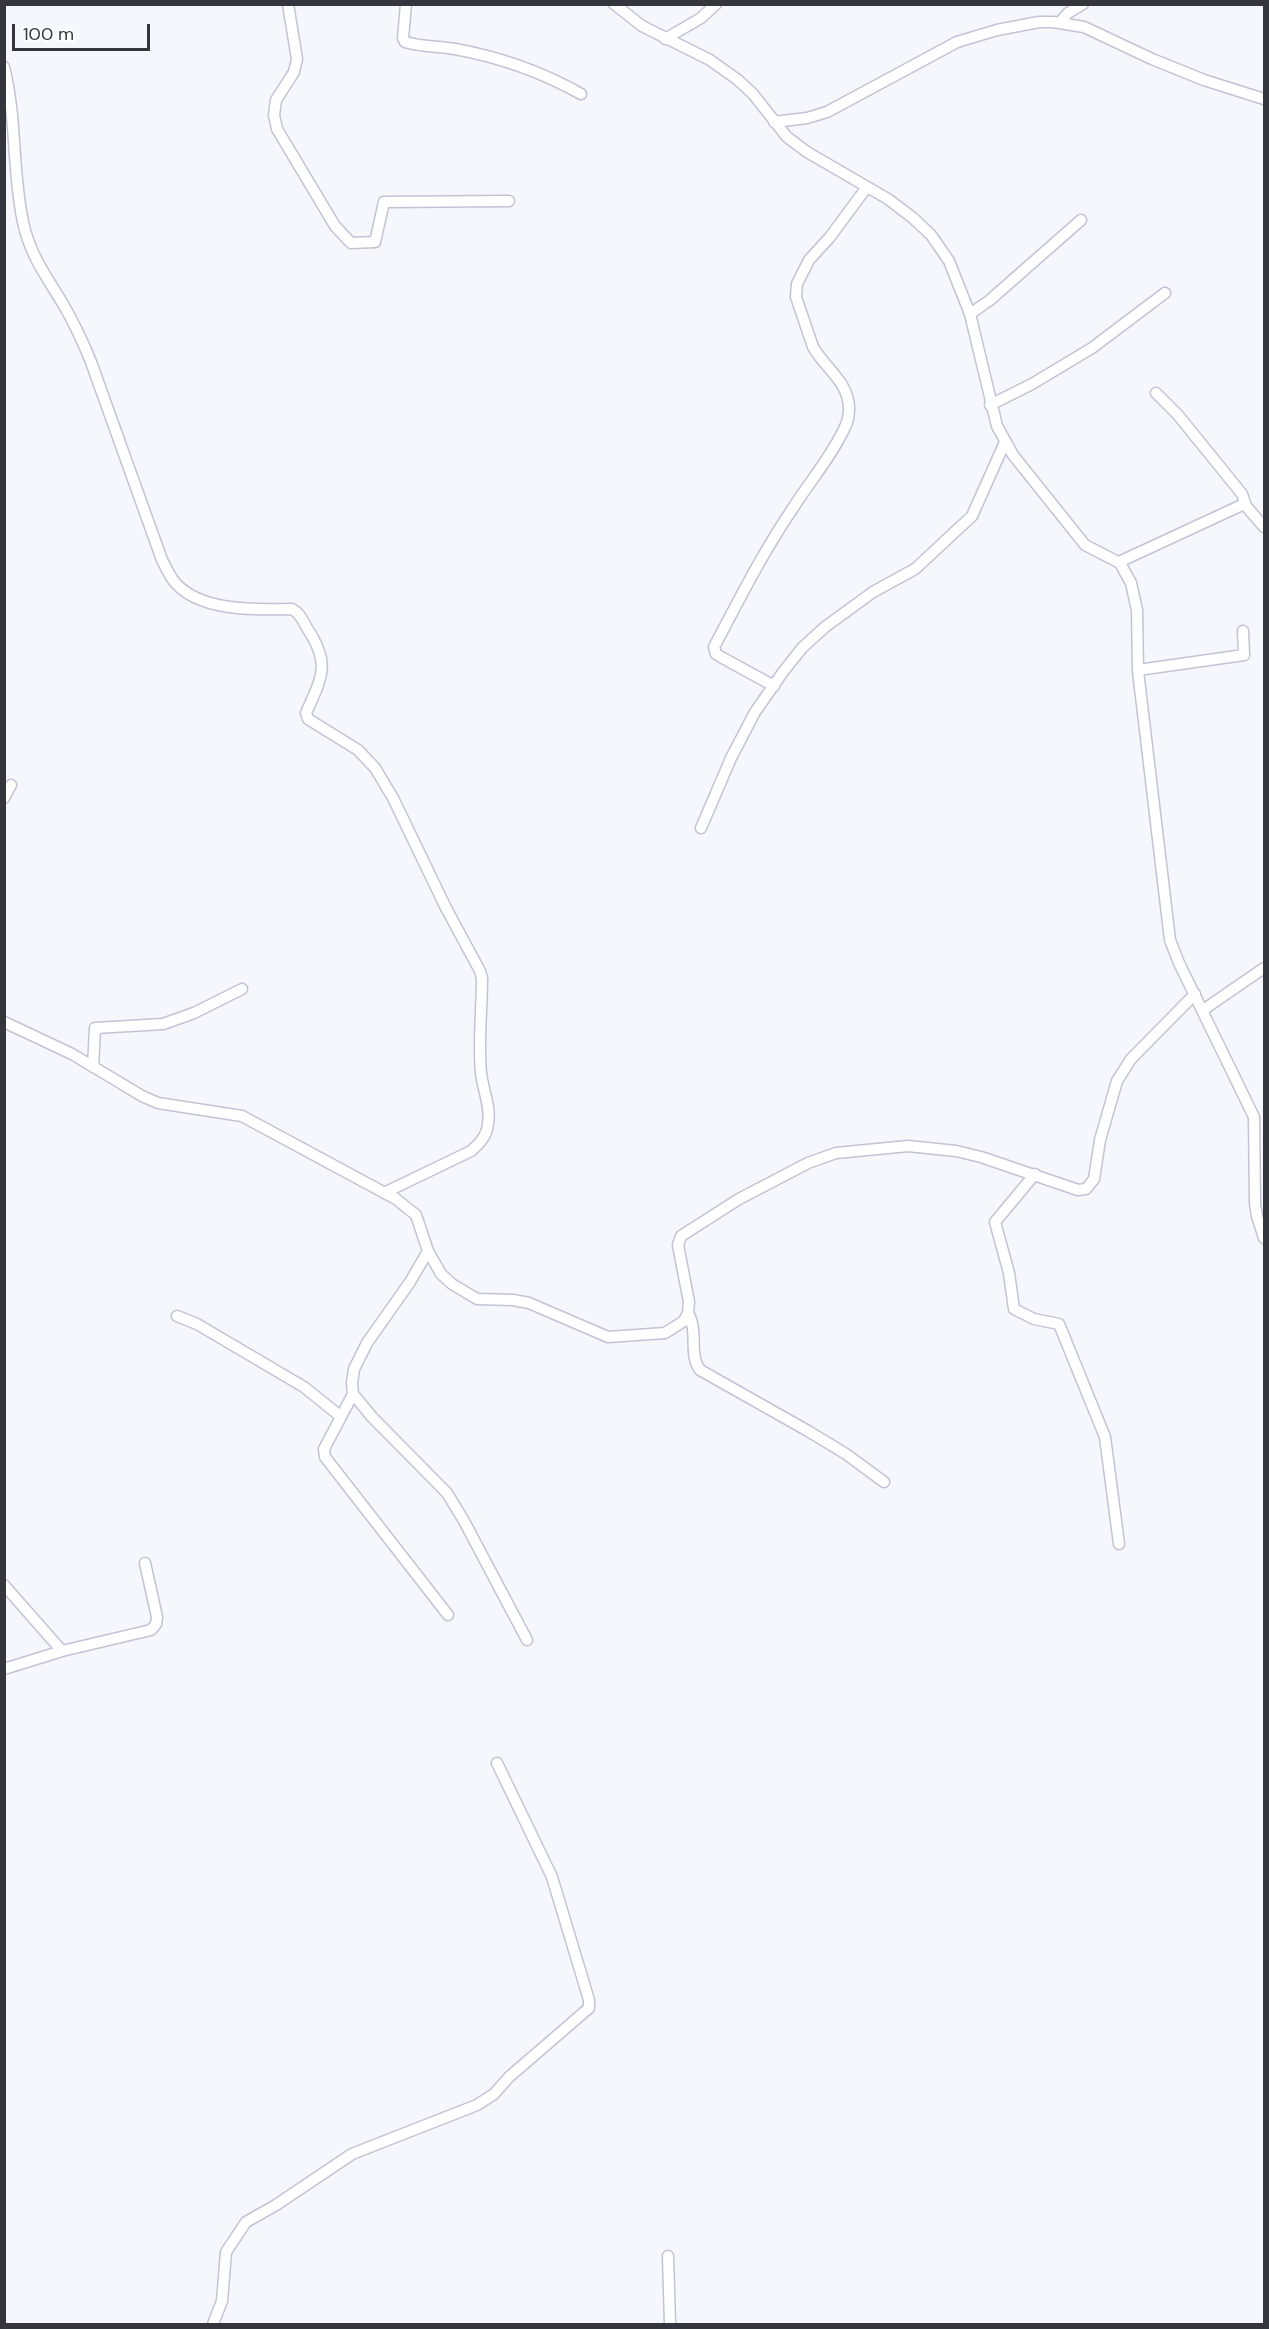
<!DOCTYPE html>
<html>
<head>
<meta charset="utf-8">
<style>
  body { margin:0 }
  #map { position:relative; width:1269px; height:2329px; overflow:hidden; background:#f6f6fd; font-family:"DM Sans",sans-serif }
  canvas { display:block }
  .frame { position:absolute; inset:0; border:6px solid #35363d; pointer-events:none }
  .scale { position:absolute; left:12px; top:24px; width:138px; height:27px; box-sizing:border-box; border:3px solid #35363d; border-top:0; padding-left:8px; font-size:18px; line-height:21px; white-space:nowrap; color:#35363d; -webkit-text-stroke:4px #fff; paint-order:stroke }
</style>
</head>
<body>
<div id="map">
<canvas width="1269" height="2329"></canvas>
<div class="frame"></div>
<div class="scale">100 m</div>
</div>
<script>
const g = document.querySelector('canvas').getContext('2d');
g.lineJoin = 'round';
function stroke(path, color, width, dash) { g.strokeStyle = color; g.lineWidth = width; g.lineCap = dash ? 'butt' : 'round'; g.setLineDash(dash || []); g.stroke(path); }
const minor = new Path2D(`
  M288,4L297,59L294,72L276,100L274,115L277,129L335,226L351,243L375,242L384,202L509,201
  M406,4L403,38L405,42C421,47 438,46 455,49C499,57 542,72 581,94
  M614,4L642,26L710,60L738,80L753,94L787,137L807,152L888,199L913,218L931,235L949,261L970,314L997,426L1013,455L1085,545L1120,563L1131,583L1137,610L1138,671L1170,940L1179,963L1254,1117L1255,1204L1257,1216L1264,1238
  M1060,22L1068,13L1083,4
  M665,39L701,18L716,4
  M4,67C17,118 12,171 23,222C30,255 46,276 63,304C74,323 83,342 91,362L162,560C165,566 169,574 173,580C197,612 257,610 292,609C300,613 303,621 307,628C331,664 322,677 306,713L308,719L358,750L375,768L393,798L446,908L480,971L482,978C482,1010 478,1041 481,1073C483,1090 491,1107 488,1124C487,1136 479,1144 471,1151L384,1193
  M774,122L807,118L827,112L957,42L997,30L1039,22H1053L1084,27L1152,59L1204,80L1264,99
  M970,314L990,300L1081,220
  M1156,393L1178,415L1242,494L1246,506
  M990,405L1032,384L1092,348L1165,293
  M1119,562L1242,505L1246,506L1264,527
  M1138,670L1244,655L1243,631
  M774,686L721,657L716,654L714,647C739,600 763,552 793,508C810,481 832,456 845,427C849,420 850,408 848,400C844,379 823,365 813,347L796,297L797,284L809,260L830,237L867,187
  M4,798L11,785
  M701,828L731,758L755,712L783,672L802,648L825,627L873,592L915,569L972,516L1005,442
  M1203,1010L1264,968
  M4,1022L72,1054L142,1096L158,1103L242,1116L396,1199L416,1215L428,1251L441,1274L452,1284L477,1299L513,1300L529,1303L608,1337L665,1333L684,1321L688,1313L689,1302L678,1245L681,1236L739,1199L808,1163L836,1153L908,1146L956,1151L981,1157L1078,1190L1086,1189L1094,1179L1100,1140L1117,1081L1131,1059L1195,994
  M93,1067L95,1028L163,1024L194,1013L242,989
  M1035,1174L995,1222L1009,1273L1014,1309L1034,1319L1059,1324L1105,1437L1119,1544
  M428,1251L410,1282L367,1343L354,1369L352,1383L353,1394L372,1417L447,1493L464,1521L527,1640
  M688,1313C699,1332 688,1354 700,1370L808,1431L846,1454L884,1482
  M177,1316L197,1324L304,1387L340,1416
  M353,1394L324,1449L325,1457L448,1615
  M4,1585L62,1651
  M4,1669L62,1651L151,1630L156,1624L157,1617L145,1563
  M668,2256L670,2324
  M213,2324L222,2301L226,2252L246,2222L276,2205L352,2154L477,2105L494,2094L509,2077L589,2008V2000L552,1877L497,1763`);
stroke(minor, '#c2c3d5', 13);
stroke(minor, '#fff', 10);
</script>
</body>
</html>
